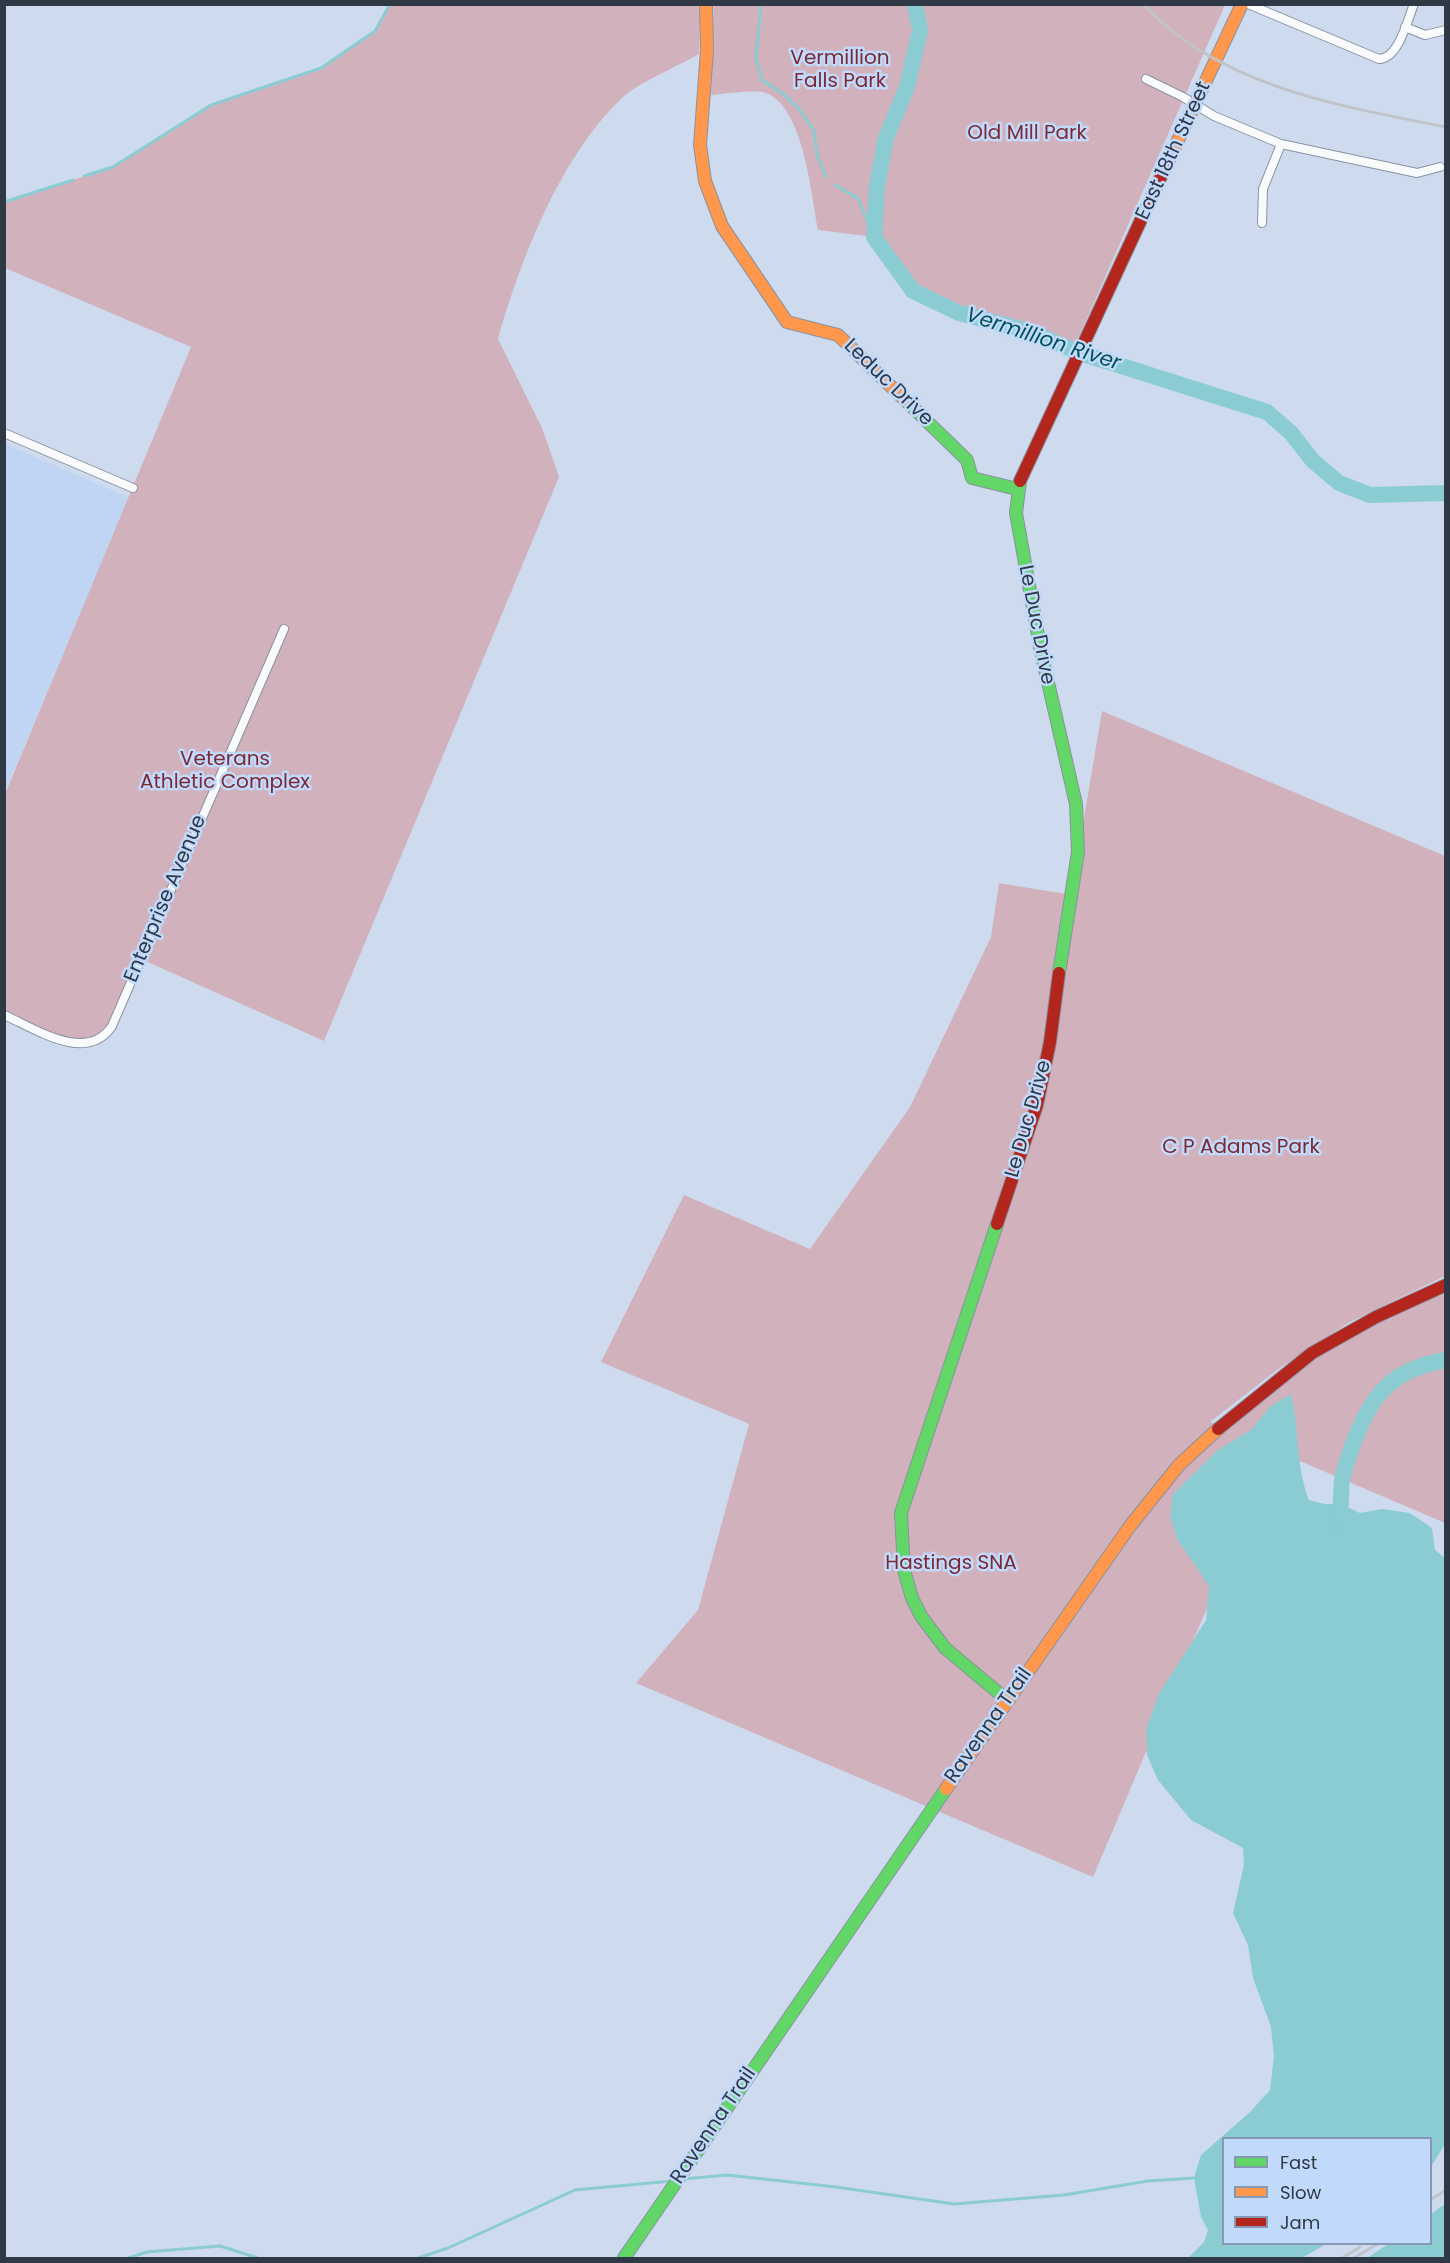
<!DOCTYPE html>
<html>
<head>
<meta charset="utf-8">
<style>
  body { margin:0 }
  #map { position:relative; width:1450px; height:2263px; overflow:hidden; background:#cedbee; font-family:Poppins,sans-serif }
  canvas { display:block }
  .frame { position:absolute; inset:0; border:6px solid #2f3845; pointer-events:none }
  .legend { position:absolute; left:1222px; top:2137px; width:210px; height:108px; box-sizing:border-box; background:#c1d9fb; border:2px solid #8799b2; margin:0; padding:8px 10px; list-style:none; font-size:18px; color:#2f3845 }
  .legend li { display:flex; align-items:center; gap:12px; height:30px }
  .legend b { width:30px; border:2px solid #8799b2 }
</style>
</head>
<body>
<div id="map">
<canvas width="1450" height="2263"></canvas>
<div class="frame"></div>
<ul class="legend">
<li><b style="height:8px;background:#63d668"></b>Fast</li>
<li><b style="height:8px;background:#ff974d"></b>Slow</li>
<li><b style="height:8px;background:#b3261e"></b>Jam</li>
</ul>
</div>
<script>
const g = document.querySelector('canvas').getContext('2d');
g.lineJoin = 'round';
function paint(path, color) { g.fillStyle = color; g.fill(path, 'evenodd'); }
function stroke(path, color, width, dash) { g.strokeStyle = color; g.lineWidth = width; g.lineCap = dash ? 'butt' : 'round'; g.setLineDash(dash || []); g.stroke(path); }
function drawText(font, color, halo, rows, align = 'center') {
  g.font = font + ' Poppins,sans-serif'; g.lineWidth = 5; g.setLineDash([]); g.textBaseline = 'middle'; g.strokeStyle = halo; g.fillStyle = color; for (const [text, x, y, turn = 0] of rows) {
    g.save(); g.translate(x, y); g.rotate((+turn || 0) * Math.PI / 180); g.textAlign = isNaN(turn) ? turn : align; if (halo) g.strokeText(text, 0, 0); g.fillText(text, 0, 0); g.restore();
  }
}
paint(new Path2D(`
  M5,444L130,498L5,791Z`), '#bfd5f3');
paint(new Path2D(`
  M390,5H700L699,54C678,66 640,82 623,97C561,155 521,258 498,339L542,428L559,477L324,1041L141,959L112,1026L82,1045L5,1015V794L191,347L5,268V202L113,167L211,105L321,68L375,31Z
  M714,5H1225L1073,350L1032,332L959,313L913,291L874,237L818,230C811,194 804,108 766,93C756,89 724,94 711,95Z
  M1102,711L1445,856V1276L1348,1323L1277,1370L1210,1422L1221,1427L1242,1408L1341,1340L1445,1290V1523L1274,1450L1093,1877L636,1683L698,1610L749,1424L601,1362L684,1195L810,1249L910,1107L991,937L999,883L1066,894L1029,1145Z`), '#d1b2bc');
paint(new Path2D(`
  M1291,1394C1300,1431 1295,1464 1309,1500L1325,1504H1341L1360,1513L1382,1509L1410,1513L1432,1528L1435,1550L1445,1558V2144L1431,2167L1430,2138H1224V2244H1326L1302,2258H1188L1204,2242L1208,2230L1201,2217L1194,2178L1201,2155L1250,2112L1270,2090L1274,2056L1271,2027L1253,1978L1248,1945L1233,1913L1244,1865L1243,1848L1191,1820L1158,1780L1147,1755L1146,1729L1159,1694L1206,1620L1209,1586L1177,1539L1170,1515L1173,1494L1218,1450L1251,1430L1271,1406Z
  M1445,2204V2258H1367L1388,2244H1430L1431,2214Z`), '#8bccd2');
stroke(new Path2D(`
  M761,4L756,58L762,80L785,95L800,110L814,131L817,154L826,177
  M84,176L113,167L211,105L321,68L375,31L390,4
  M835,185L858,198L874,237
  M4,202L73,180
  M684,2179L727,2175L836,2187L954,2204L1064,2195L1148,2181L1194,2178
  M128,2258L147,2252L220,2246L258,2258
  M418,2258L448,2248L575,2190L672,2181`), '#8bccd2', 3);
stroke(new Path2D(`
  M915,4L920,31L907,87L886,138L877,186L874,237L913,291L959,313L1032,332L1077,352L1267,412L1291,433L1313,461L1339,483L1370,495L1446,493
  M1336,1525C1343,1511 1340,1495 1342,1480C1344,1468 1349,1456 1353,1444C1371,1395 1392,1369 1446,1360`), '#8bccd2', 16);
const street = new Path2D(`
  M1248,4L1379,59C1399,58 1407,21 1414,4
  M1405,27L1425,35L1446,30
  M1146,79L1183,97L1214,116L1281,144L1417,173L1440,167
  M1262,223L1263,189L1281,144
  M4,433L133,488
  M4,1015C36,1029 87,1064 112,1026L284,629`);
const fast = new Path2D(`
  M906,401L967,460L972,478L1017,489
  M1020,481L1016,513L1041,652L1076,804L1078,852L1059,973
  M997,1224L901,1513L904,1570L912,1598L921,1616L945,1648L1007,1700
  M624,2258L946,1789`);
const slow = new Path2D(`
  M706,4L707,50L700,145L705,181L722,226L787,322L838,335L906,401
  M1171,155L1242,4
  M946,1789L1130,1526L1179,1465L1218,1429`);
const jam = new Path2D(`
  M1020,481L1171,155
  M997,1224L1037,1105L1050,1042L1059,973
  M1218,1429L1312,1353L1376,1317L1446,1285`);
stroke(street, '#8992a0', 10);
stroke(fast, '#8992a0', 14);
stroke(slow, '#8992a0', 14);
stroke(jam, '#8992a0', 14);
stroke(street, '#f8fafc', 8);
stroke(fast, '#63d668', 12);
stroke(slow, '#ff974d', 12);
stroke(jam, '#b3261e', 12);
stroke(new Path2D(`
  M1143,4C1220,87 1340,106 1446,127
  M1430,2200L1446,2190
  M1342,2258L1360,2247
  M1354,2258L1377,2244`), '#c0c3c8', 3);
drawText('20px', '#7c2934', '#c1d9fb', [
  ["Vermillion",840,59],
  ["Falls Park",840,82],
  ["Old Mill Park",1027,134],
  ["Veterans",225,760],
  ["Athletic Complex",225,783],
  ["C P Adams Park",1241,1148],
  ["Hastings SNA",951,1564]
]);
drawText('20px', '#2f3845', '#c1d9fb', [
  ["East 18th Street",1174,151,-65],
  ["Leduc Drive",888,383,44],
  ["Le Duc Drive",1036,625,79],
  ["Enterprise Avenue",166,899,-67],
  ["Le Duc Drive",1029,1119,-74],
  ["Ravenna Trail",989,1726,-55],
  ["Ravenna Trail",714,2126,-56]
]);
drawText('italic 21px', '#005253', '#c1d9fb', [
  ["Vermillion River",1043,340,18]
]);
</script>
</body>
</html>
